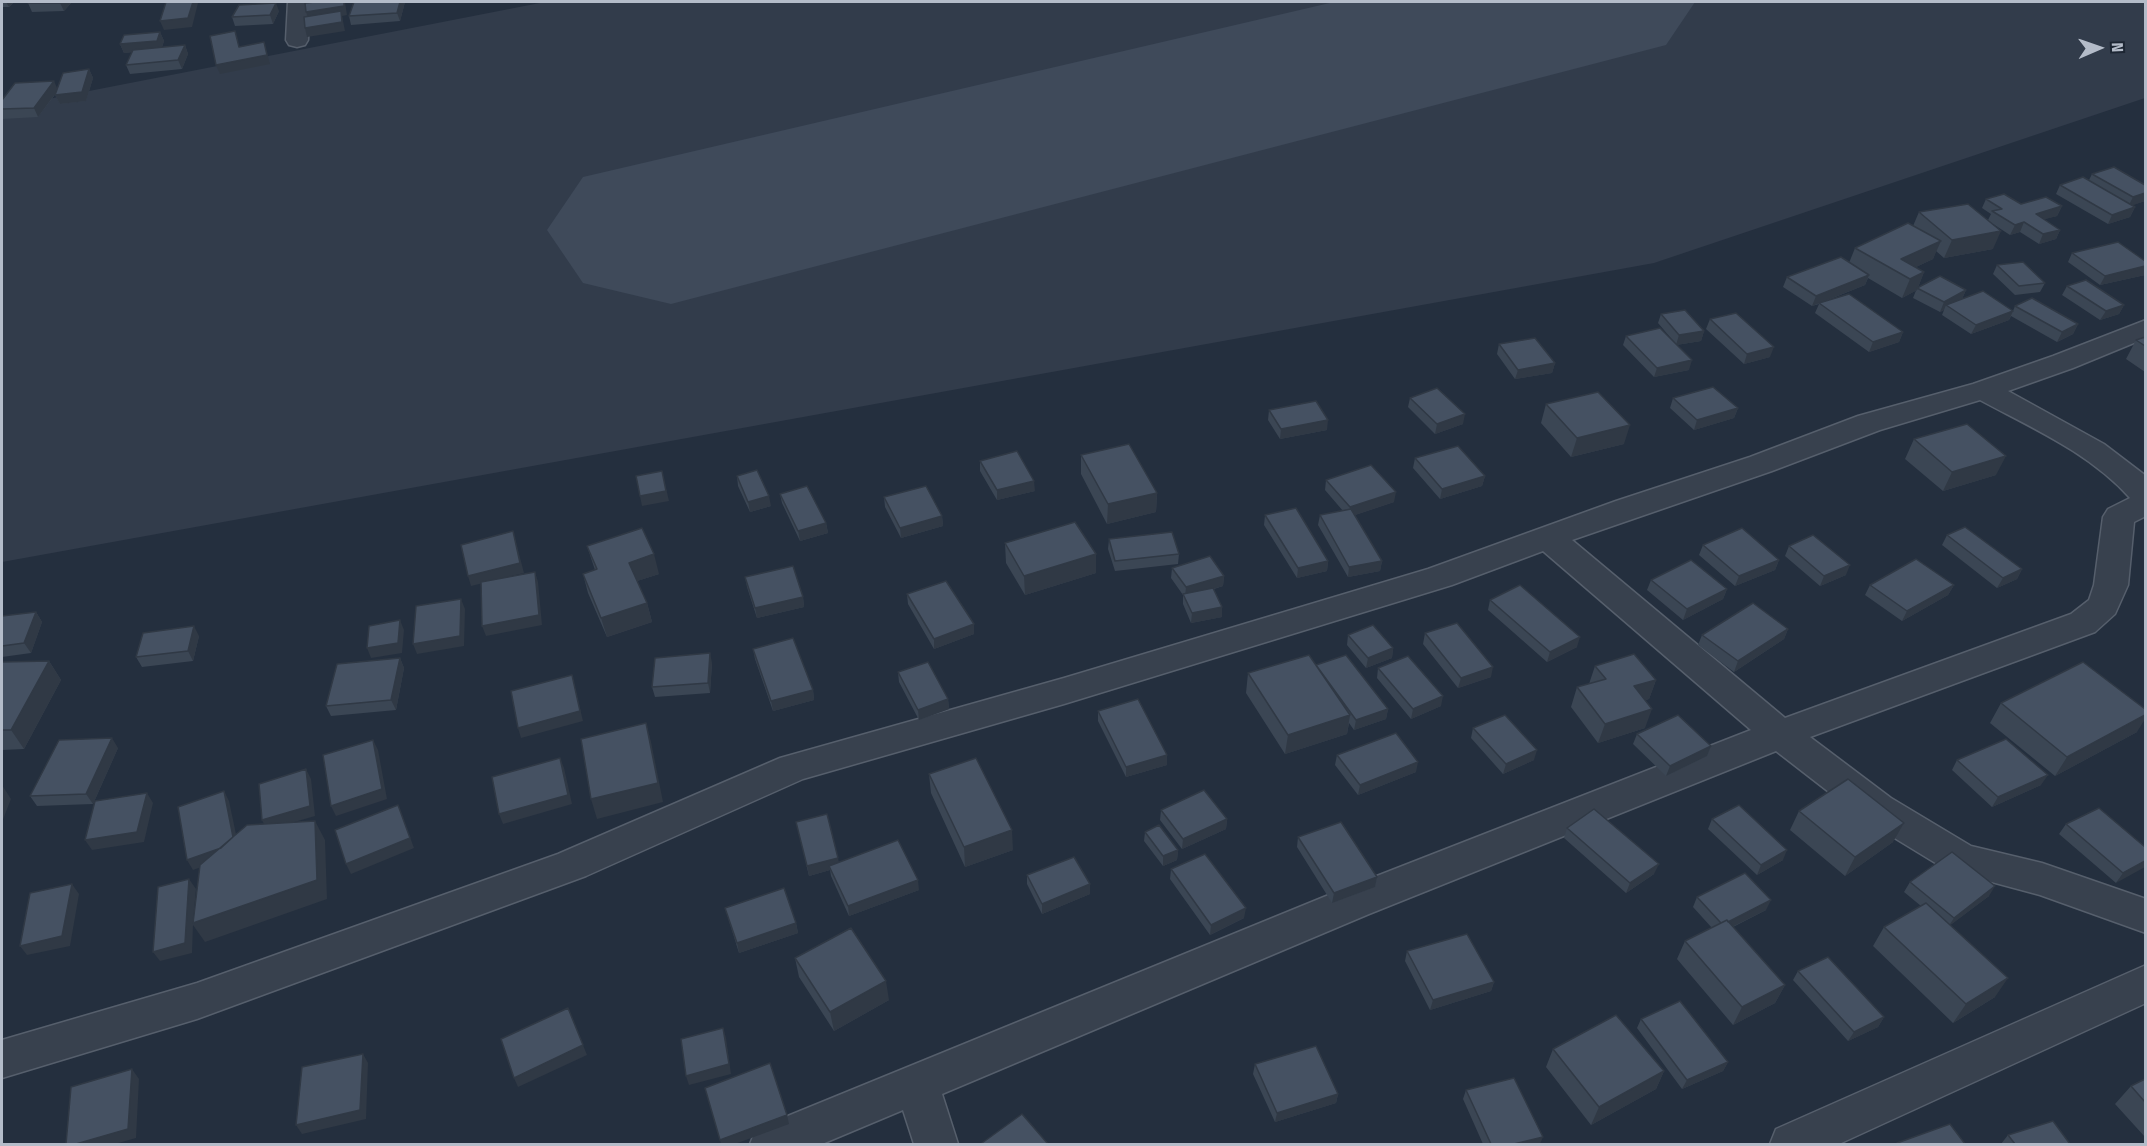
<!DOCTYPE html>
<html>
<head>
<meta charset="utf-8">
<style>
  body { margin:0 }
  #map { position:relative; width:2147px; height:1146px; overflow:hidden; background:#242f3e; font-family:"Fira Sans Condensed",sans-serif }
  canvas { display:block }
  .frame { position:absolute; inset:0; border:3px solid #b4bcc9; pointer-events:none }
  .north { position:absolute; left:2069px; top:18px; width:60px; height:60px; -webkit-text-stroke:4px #1d2633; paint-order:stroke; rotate:88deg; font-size:16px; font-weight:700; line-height:24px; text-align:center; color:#b4bcc9 }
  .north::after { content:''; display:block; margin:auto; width:21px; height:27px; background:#b4bcc9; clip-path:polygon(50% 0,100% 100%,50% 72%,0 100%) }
</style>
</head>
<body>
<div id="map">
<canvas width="2147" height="1146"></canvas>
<div class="frame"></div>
<div class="north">N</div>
</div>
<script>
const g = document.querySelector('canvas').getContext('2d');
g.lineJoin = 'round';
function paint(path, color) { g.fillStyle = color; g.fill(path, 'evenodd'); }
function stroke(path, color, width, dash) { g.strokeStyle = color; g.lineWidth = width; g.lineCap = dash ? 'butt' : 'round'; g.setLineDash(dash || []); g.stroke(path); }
paint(new Path2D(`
  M545,2H2145V98L1654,263L2,562V108Z`), '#323c4b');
paint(new Path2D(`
  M1334,2H1695L1666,45L671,304L583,283L547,230L583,177Z`), '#3f4a5a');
const street = new Path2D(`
  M288,2H310L308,40L305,45L297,47L289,45L286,40Z
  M2146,320V338L2073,368L2008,391L2104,444L2146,476V516L2134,522L2128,585L2115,614L2095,632L1810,737L1891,798L1971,846L2042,863L2146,899V933L2040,895L1947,870L1865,820L1776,751L1369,914L942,1094L958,1144H914L903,1110L822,1144H750L756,1129L1341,890L1751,730L1543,551L1452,585L1064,704L803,779L586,876L197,1019L2,1078V1040L197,983L558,854L780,758L1064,678L1428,569L1616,501L1750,457L1858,416L1973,384L2053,356ZM1980,400C2032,428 2090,453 2130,498L2108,509L2103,517L2094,585L2089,600L2071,614L1785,718L1572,540L1772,471L1880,430Z
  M2146,965V1003L1839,1144H1770L1776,1129Z`);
stroke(street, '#565f6c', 3);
paint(street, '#38414e');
paint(new Path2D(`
  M2,2H14L9,7H2Z
  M72,2L64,11L32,12L28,3Z
  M405,2L400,21L351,25L349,16Z
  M279,11L273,24L235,26L232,17Z
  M160,32L164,41L162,47L185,45L188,54L182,69L130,74L126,65L132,52L124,53L120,44Z
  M89,69L93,78L86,101L60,104L55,95L57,92L38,117L2,119V100L57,89Z
  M2092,174L2145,185V201L2132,205L2135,207L2130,217L2108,224L2056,194L2060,185L2089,180Z
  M1986,199L2021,204L2062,206L2057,216L2044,219L2060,230L2056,239L2039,244L2020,232L2010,235L1993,224V249L1944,258L1936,251L1933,259L1916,267L1924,272L1917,290L1902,298L1868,278L1865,285L1823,302L1903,332L1899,342L1869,352L1815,313L1819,304L1812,306L1783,287L1787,277L1849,263L1855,248L1913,226L1919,212L1988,220L1991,214L1982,208Z
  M2072,253L2145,261V275L2100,285L2068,262Z
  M1997,265L2045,283L2040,292L2015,295L1993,274Z
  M2067,286L2124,305L2119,314L2100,320L2062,295Z
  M1917,288L1966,290L1962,299L2013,311L2015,306L2078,324L2073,334L2057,342L2011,316L2009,320L1971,334L1942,315L1944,310L1940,312L1913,298Z
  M1661,314L1704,331L1701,341L1676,345L1689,370L1654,377L1623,345L1626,336L1675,343L1658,323Z
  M1710,319L1770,357L1744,364L1706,329Z
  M2145,337V372L2126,359L2136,340Z
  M1499,344L1555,363L1552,373L1515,379L1497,354Z
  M1410,398L1463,424L1435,434L1408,407Z
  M1673,398L1738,408L1734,418L1694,430L1670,408Z
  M1546,404L1624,444L1571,457L1541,423Z
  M1269,410L1327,430L1280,439L1268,420Z
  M1914,439L1996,475L1943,491L1905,459Z
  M1081,455L1157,493L1156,512L1107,524L1081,474Z
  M1415,458L1485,476L1482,486L1440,499L1413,468Z
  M980,461L1035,491L997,500L980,471Z
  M737,476L771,506L750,512L738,486Z
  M1326,480L1394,502L1355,515L1382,561L1380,571L1348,577L1318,525L1320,515L1343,511L1325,490Z
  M780,494L826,523L828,533L800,541L782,503Z
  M884,497L942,516L943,526L901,538L885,507Z
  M1265,515L1328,561L1327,571L1297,578L1264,525Z
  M1947,535L2022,569L2017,579L1997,588L1942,545Z
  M1109,539L1179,554L1178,564L1115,571L1108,549Z
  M1005,543L1096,554V573L1025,595L1006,563Z
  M1703,545L1779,560L1775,570L1735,586L1699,555Z
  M587,546L659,574L637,581L647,603L652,622L607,637L588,593L583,574L595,570Z
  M1789,546L1846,575L1820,586L1785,556Z
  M1172,568L1224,576L1223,586L1214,589L1222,607V617L1191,623L1183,604V595L1171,578Z
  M745,577L803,597L804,607L757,618L747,587Z
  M1651,580L1727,589L1723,599L1683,620L1647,590Z
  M1870,585H1954L1948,595L1902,621L1865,595Z
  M907,594L974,624V634L934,649L908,604Z
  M1490,600L1577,647L1547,662L1488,610Z
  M36,612L42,622L31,653L2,657V616Z
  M1788,629L1784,639L1734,672L1698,645L1702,635Z
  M1425,633L1491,677L1458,688L1423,644Z
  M1348,635L1393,648L1392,658L1366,668L1347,645Z
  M199,636L193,661L142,667L136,657Z
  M753,649L813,690L814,700L773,711L755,659Z
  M400,658L404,668L396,710L331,716L326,706Z
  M49,661L61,680L24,749L2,750V662Z
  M712,663L710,693L655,697L652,687Z
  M1316,665L1388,709L1386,719L1354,730L1349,723L1347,734L1285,754L1246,693L1248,673Z
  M1595,666L1656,680L1649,699L1645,700V728L1598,743L1571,707L1577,687L1589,684Z
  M1378,668L1441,706L1411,719L1377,678Z
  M898,672L948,699L949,709L919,720L899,682Z
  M2001,703L2137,732L2055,776L1990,723Z
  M1098,711L1167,755V765L1126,777L1098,721Z
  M1473,728L1534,760L1503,774L1471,738Z
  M1637,734L1711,746L1707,756L1666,776L1633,744Z
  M118,748L93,804L37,806L30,796Z
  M1337,755L1416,772L1358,795L1335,765Z
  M1957,760L2041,785L1992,807L1952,770Z
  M929,774L1013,850L965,867L931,793Z
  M1161,810L1227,819L1226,829L1182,849L1160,820Z
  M1799,811L1893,842L1845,876L1790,830Z
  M1712,819L1783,860L1757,875L1708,829Z
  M796,822L839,862L919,890L849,916L831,876L830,870L809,876Z
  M2066,824L2145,847L2116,883L2059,834Z
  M1567,828L1654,874L1626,893L1564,838Z
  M1145,832L1178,850L1177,860L1163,866L1144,841Z
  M1298,837L1377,877L1375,887L1332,903L1297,847Z
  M1171,869L1244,918L1210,935L1170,879Z
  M1027,875L1090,884V894L1042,914L1027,884Z
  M1910,882L1989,896L1950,925L1995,997L1953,1023L1873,946L1884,927L1921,906L1904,892Z
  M1697,897L1766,910L1733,927L1785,985L1775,1003L1733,1025L1677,959L1685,941L1712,928L1693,907Z
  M725,908L796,923L798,933L739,953Z
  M1407,951L1494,982L1491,991L1430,1010L1405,961Z
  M795,958L889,1000L834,1031L799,977Z
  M1798,971L1884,1017L1878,1027L1848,1041L1793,980Z
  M1641,1019L1728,1062L1723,1071L1682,1089L1637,1028Z
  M1553,1049L1664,1071L1656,1089L1591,1125L1546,1067Z
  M1255,1064L1338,1094L1336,1103L1275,1122L1253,1074Z
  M2145,1079V1137L2115,1104L2131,1086Z
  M1466,1090L1540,1144H1483L1463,1099Z
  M2008,1135L2070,1144H2001Z`), '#3b4654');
paint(new Path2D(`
  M6,2H14L9,7Z
  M61,2H72L64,11L60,3Z
  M193,2H198V3L192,27L164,30L160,21Z
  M345,2L347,15L342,16L345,31L307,37L305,28L309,21L306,12Z
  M400,2H405L400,21L397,13Z
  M431,2H444L432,3Z
  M276,3L279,11L273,24L270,15Z
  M160,32L164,41L161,50L124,53L120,44Z
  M264,42L270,64L220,74L216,65Z
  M185,45L188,54L182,69L178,60Z
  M89,69L93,78L86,101L60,104L55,95Z
  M54,81L58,90L38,117L34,108Z
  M2145,193V201L2128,207L2133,197Z
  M2062,206L2057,216L2031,223L2036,214Z
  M2135,207L2130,217L2108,224L2112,215Z
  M2024,222L2020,232L2010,235L2015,225Z
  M2060,230L2056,239L2039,244L2043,234Z
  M2001,231L1993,249L1944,258L1952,240Z
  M1941,241L1933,259L1901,274V259Z
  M2145,266V275L2100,285L2105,276Z
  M1924,272L1917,290L1902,298L1910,279Z
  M1869,275L1865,285L1812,306L1816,296Z
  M1966,290L1962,299L1946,305L1944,310L1940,312L1944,302Z
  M2124,305L2119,314L2100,320L2106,311Z
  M2013,311L2009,320L1971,334L1976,325Z
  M2078,324L2073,334L2057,342L2062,332Z
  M1704,331L1701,341L1676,345L1679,335Z
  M1903,332L1899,342L1869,352L1873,342Z
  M1774,347L1770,357L1744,364L1747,354Z
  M1692,360L1689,370L1654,377L1657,368Z
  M1555,363L1552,373L1515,379L1518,370Z
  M1738,408L1734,418L1694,430L1697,420Z
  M1465,414L1463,424L1435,434L1437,424Z
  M1328,420L1327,430L1280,439L1281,429Z
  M1630,425L1624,444L1571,457L1577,438Z
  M2006,456L1996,475L1943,491L1952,472Z
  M662,471L669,501L642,506L640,496Z
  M1485,476L1482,486L1440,499L1442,489Z
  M1034,481L1035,491L997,500V490Z
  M1396,492L1394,502L1349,517L1350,507Z
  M1157,493L1156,512L1107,524L1108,504Z
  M769,496L771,506L750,512L748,502Z
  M942,516L943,526L901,538L900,528Z
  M826,523L828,533L800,541L798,531Z
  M513,531L524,573L471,586L468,576Z
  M654,554L659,574L634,582L629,563Z
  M1096,554V573L1025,595L1024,576Z
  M1779,560L1775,570L1735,586L1739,576Z
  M1328,561L1327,571L1297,578L1298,568Z
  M1382,561L1380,571L1348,577L1349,567Z
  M1850,565L1846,575L1820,586L1824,576Z
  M2022,569L2017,579L1997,588L2003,578Z
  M535,572L538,582L542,625L486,636L482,626Z
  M1224,576L1223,586L1185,597L1186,587Z
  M1954,585L1948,595L1902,621L1907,611Z
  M1727,589L1723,599L1683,620L1687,609Z
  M803,597L804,607L757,618L755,608Z
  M461,599L465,609L464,646L417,654L413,644Z
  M647,603L652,622L607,637L601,618Z
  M1222,607V617L1191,623L1192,613Z
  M36,612L42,622L31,653L24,643Z
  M400,620L404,630L402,653L371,658L367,648Z
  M974,624V634L934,649V639Z
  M194,626L199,636L193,661L188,651Z
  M1788,629L1784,639L1734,672L1738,661Z
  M1580,637L1577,647L1547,662L1550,652Z
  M1393,648L1392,658L1366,668L1368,658Z
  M710,653L712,663L710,693L708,683Z
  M400,658L404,668L396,710L391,700Z
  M49,661L61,680L24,749L11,730Z
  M1493,667L1491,677L1458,688L1461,678Z
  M572,675L583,721L521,738L518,728Z
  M1656,680L1649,699L1627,705L1634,686Z
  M813,690L814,700L773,711L771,701Z
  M1443,696L1441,706L1411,719L1413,709Z
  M948,699L949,709L919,720L918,710Z
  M1388,709L1386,719L1354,730L1356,720Z
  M1652,709L1645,728L1598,743L1605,724Z
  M1350,715L1347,734L1285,754L1288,735Z
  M2145,715V719L2137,732L2055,776L2067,757Z
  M646,723L651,742L663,802L597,819L591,799Z
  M112,738L118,748L93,804L86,794Z
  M373,740L378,750L387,799L336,816L331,806Z
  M1711,746L1707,756L1666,776L1670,766Z
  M1537,750L1534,760L1503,774L1506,764Z
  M1167,755V765L1126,777V767Z
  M560,758L564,768L572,804L503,824L499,814Z
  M1418,762L1416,772L1358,795L1360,785Z
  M306,769L311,779L315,816L267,830L262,820Z
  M2048,775L2041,785L1992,807L1998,797Z
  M2,785L11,799L2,822Z
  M224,791L229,801L240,853L193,870L187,860Z
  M147,793L153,803L144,842L92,850L85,840Z
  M398,805L414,848L351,874L346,864Z
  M1227,819L1226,829L1182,849L1183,839Z
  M315,821L325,840L327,899L205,942L193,925L192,953L160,961L153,952L189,879L196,889L193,923Z
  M1904,823L1893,842L1845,876L1855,857Z
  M1012,830L1013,850L965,867L964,847Z
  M1178,850L1177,860L1163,866V856Z
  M1787,850L1783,860L1757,875L1761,865Z
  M838,858L840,868L829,866L830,870L809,876L807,866Z
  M2145,861V867L2116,883L2123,873Z
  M1659,864L1654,874L1626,893L1630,883Z
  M1377,877L1375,887L1332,903L1334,893Z
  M918,880L919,890L849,916L848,906Z
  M72,884L79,894L70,946L27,955L20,946Z
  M1090,884V894L1042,914V904Z
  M1995,886L1989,896L1948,927L1954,918Z
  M1771,900L1766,910L1718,934L1723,925Z
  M1246,908L1244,918L1210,935L1211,925Z
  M796,923L798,933L739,953L737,943Z
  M2008,978L1995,997L1953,1023L1966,1004Z
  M886,981L889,1000L834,1031L830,1012Z
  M1494,982L1491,991L1430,1010L1433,1000Z
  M1785,985L1775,1003L1733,1025L1742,1007Z
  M1884,1017L1878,1027L1848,1041L1854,1032Z
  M723,1028L726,1038L731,1074L689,1085L686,1076Z
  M583,1045L587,1055L518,1087L514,1078Z
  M363,1054L368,1063L366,1119L302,1134L296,1125Z
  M1728,1062L1723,1071L1682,1089L1687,1080Z
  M132,1069L139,1079L136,1138L115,1144H76Z
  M1664,1071L1656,1089L1591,1125L1599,1107Z
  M1338,1094L1336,1103L1275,1122L1277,1113Z
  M787,1115L789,1124L735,1144H721L720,1140Z
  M1543,1137L1540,1144H1514Z`), '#303945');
const building = new Path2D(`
  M29,2H61L60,3H28Z
  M166,2H193L188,18L160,21Z
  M315,2H344V6L306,12L305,3Z
  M354,2H400L397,13L349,16Z
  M276,3L270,15L232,17L239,5Z
  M341,11L342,22L305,28L304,17Z
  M235,31L239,47L264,42L267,55L216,65L210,36Z
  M160,32L157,41L120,44L124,35Z
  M185,45L178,60L126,65L133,50Z
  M89,69L82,92L55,95L63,73Z
  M54,81L34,108L2,109V100L15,83Z
  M2114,167L2145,185V193L2133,197L2092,174Z
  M2083,177L2135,207L2112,215L2060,185Z
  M2004,194L2021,204L2046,197L2062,206L2036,214L2060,230L2043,234L2024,222L2015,225L1992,211L2002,209L1986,199Z
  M1968,204L2001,231L1952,240L1919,212Z
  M1908,223L1941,241L1901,259L1924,272L1910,279L1855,248Z
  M2118,242L2145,261V266L2105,276L2072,253Z
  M1841,257L1869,275L1816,296L1787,277Z
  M2023,262L2045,283L2019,286L1997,265Z
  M1940,276L1966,290L1944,302L1917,288Z
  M2086,280L2124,305L2106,311L2067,286Z
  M1983,291L2013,311L1976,325L1946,305Z
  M1849,294L1903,332L1873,342L1819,303Z
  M2032,298L2078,324L2062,332L2015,306Z
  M1685,310L1704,331L1679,335L1661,314Z
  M1736,313L1774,347L1747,354L1710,319Z
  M1660,328L1692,360L1657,368L1626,336Z
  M2145,337V346L2136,340Z
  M1535,338L1555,363L1518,370L1499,344Z
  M1713,387L1738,408L1697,420L1673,398Z
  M1437,388L1465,414L1437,424L1410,398Z
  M1598,392L1630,425L1577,438L1546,404Z
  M1316,401L1328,420L1281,429L1269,410Z
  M1967,424L2006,456L1952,472L1914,439Z
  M1129,444L1157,493L1108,504L1081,455Z
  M1458,446L1485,476L1442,489L1415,458Z
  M1017,451L1034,481L997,490L980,461Z
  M1371,465L1396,492L1350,507L1326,480Z
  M757,470L769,496L748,502L737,476Z
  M662,471L666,491L640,496L636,476Z
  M807,486L826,523L798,531L780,494Z
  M926,486L942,516L900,528L884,497Z
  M1296,508L1328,561L1298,568L1265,515Z
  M1351,509L1382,561L1349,567L1320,515Z
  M1075,522L1096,554L1024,576L1005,543Z
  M1965,527L2022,569L2003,578L1947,535Z
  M642,528L654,554L629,563L647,603L601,618L583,574L597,569L587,546Z
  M1742,528L1779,560L1739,576L1703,545Z
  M513,531L520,563L468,576L461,545Z
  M1172,532L1179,554L1115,561L1109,539Z
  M1813,535L1850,565L1824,576L1789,546Z
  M1210,556L1224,576L1186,587L1172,568Z
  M1916,559L1954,585L1907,611L1870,585Z
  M1691,560L1727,589L1687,609L1651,580Z
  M793,566L803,597L755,608L745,577Z
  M535,572L539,615L482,626L481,582Z
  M946,581L974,624L934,639L907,594Z
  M1520,585L1580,637L1550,652L1490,600Z
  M1213,588L1222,607L1192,613L1183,594Z
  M461,599L460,636L413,644L416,606Z
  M1753,603L1788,629L1738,661L1702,635Z
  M36,612L24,643L2,646V616Z
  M400,620L398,643L367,648L369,626Z
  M1457,623L1493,667L1461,678L1425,633Z
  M1373,625L1393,648L1368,658L1348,635Z
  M194,626L188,651L136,657L143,633Z
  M793,638L813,690L771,701L753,649Z
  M710,653L708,683L652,687L655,658Z
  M1634,654L1656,680L1634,686L1652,709L1605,724L1577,687L1606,679L1595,666Z
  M1309,655L1350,715L1288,735L1248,673Z
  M1346,655L1388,709L1356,720L1316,665Z
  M1408,656L1443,696L1413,709L1378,668Z
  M400,658L391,700L326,706L337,664Z
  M49,661L11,730H2V662Z
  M928,662L948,699L918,710L898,672Z
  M2083,662L2145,709V715L2067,757L2001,703Z
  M572,675L580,711L518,728L511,691Z
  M1138,699L1167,755L1126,767L1098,711Z
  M1505,715L1537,750L1506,764L1473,728Z
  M1678,715L1711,746L1670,766L1637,734Z
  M646,723L658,783L591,799L581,739Z
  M1396,733L1418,762L1360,785L1337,755Z
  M112,738L86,794L30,796L59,740Z
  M2006,739L2048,775L1998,797L1957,760Z
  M373,740L382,789L331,806L323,755Z
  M560,758L568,795L499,814L492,777Z
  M976,758L1012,830L964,847L929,774Z
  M306,769L310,806L262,820L259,784Z
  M1848,779L1904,823L1855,857L1799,811Z
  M1204,790L1227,819L1183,839L1161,810Z
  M224,791L233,837L221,848L187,860L178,807Z
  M147,793L137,832L85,840L95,801Z
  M398,805L410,838L346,864L335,830Z
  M1739,805L1787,850L1761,865L1712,819Z
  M2099,808L2145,847V861L2123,873L2066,824Z
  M1594,809L1659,864L1630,883L1567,828Z
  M827,814L838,858L807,866L796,822Z
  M315,821L317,880L193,923L200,865L247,825Z
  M1341,822L1377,877L1334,893L1298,837Z
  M1159,825L1178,850L1163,856L1145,832Z
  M898,840L918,880L848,906L829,866Z
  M1952,852L1995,886L1954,918L1910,882Z
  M1205,854L1246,908L1211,925L1171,869Z
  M1074,857L1090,884L1042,904L1027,875Z
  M1745,873L1771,900L1728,922L1727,920L1721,923L1697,897Z
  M189,879L185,943L153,952L158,887Z
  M72,884L62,936L20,946L30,893Z
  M784,888L796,923L737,943L725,908Z
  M1926,903L2008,978L1966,1004L1884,927Z
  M1727,920L1785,985L1742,1007L1685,941Z
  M851,928L886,981L830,1012L795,958Z
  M1467,934L1494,982L1433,1000L1407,951Z
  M1828,957L1884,1017L1854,1032L1798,971Z
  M1680,1001L1728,1062L1687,1080L1641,1019Z
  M568,1008L583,1045L514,1078L501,1039Z
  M1616,1015L1664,1071L1599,1107L1553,1049Z
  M723,1028L729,1064L686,1076L681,1039Z
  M1316,1046L1338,1094L1277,1113L1255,1064Z
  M363,1054L360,1110L296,1125L302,1067Z
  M770,1063L787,1115L720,1140L705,1088Z
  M132,1069L128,1129L76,1144H66L71,1087Z
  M1514,1078L1543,1137L1514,1144H1491L1466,1090Z
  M2145,1079V1102L2131,1086Z
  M1022,1114L1048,1144H983L982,1143Z
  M2053,1121L2070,1144H2015L2008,1135Z
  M1950,1124L1965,1144H1898L1897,1143Z`);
paint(building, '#455162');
stroke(building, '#303945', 1.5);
</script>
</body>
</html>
